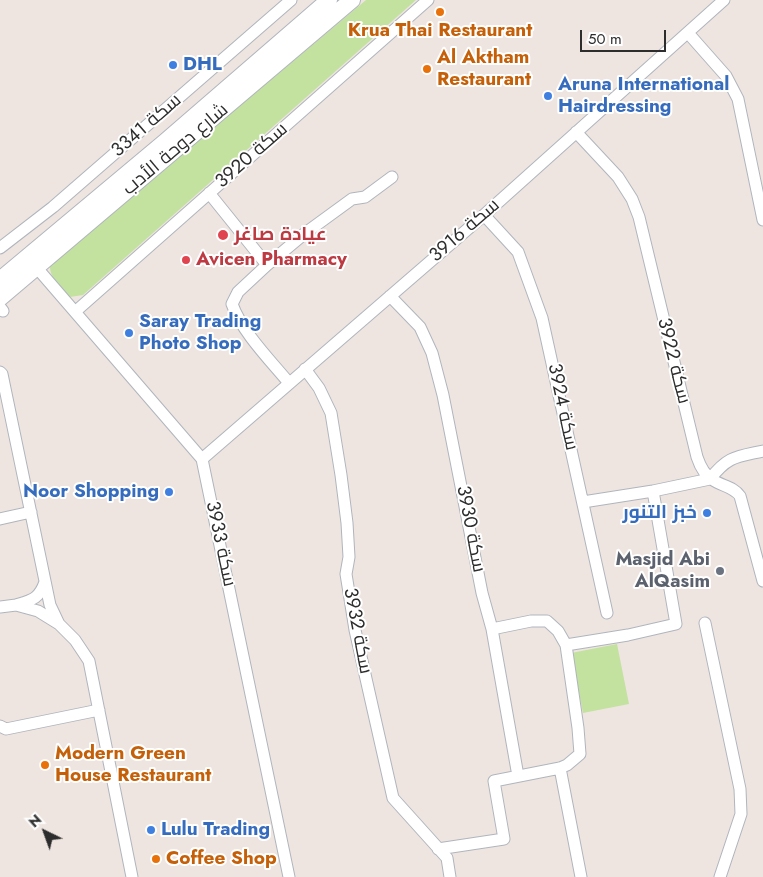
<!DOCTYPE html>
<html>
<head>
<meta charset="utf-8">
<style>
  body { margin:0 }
  #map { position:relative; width:763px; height:877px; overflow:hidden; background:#eee5e0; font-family:Jost,sans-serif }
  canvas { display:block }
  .north { position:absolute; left:20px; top:807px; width:50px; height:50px; -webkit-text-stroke:4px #fff; paint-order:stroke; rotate:318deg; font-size:14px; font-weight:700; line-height:20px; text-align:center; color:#2d2d2d }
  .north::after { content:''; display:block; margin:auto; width:18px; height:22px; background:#2d2d2d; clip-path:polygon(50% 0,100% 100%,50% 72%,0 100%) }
  .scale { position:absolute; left:580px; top:30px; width:86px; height:22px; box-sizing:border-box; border:2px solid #2d2d2d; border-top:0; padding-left:6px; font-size:15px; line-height:18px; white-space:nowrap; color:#2d2d2d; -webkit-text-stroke:4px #fff; paint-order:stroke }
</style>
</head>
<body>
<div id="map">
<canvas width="763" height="877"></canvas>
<div class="north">N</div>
<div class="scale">50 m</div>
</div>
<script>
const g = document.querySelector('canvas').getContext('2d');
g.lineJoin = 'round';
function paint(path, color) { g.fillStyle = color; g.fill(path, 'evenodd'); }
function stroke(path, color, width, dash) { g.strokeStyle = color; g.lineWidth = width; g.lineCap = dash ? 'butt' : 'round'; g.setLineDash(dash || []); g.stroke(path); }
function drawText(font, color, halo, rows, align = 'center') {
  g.font = font + ' Jost,Cairo,sans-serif'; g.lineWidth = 4; g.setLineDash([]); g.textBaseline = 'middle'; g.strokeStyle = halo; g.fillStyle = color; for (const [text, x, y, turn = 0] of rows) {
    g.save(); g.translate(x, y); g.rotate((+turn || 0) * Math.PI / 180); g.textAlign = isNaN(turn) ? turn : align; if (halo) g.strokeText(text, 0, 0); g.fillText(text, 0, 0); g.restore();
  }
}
paint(new Path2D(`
  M366,0H416L83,295L70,297C62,288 49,278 50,265Z
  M617,644L629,704L583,713L571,653Z`), '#c3e29f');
const street = new Path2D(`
  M688,33L726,76L738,99L763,220
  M576,132L618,177L632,199L639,217L697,457C700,466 704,475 713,480C722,486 734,487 740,496L763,581
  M209,193L267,265L238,292L232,304C242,332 270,360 289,383
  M484,215L518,252L542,318L607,613
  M0,248L53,207L291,0
  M267,265L304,234L352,199L365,197L392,177
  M37,268L202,459L289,877
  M390,296L420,327L432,353L443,395L482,593L492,629L518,776
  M0,307L3,311
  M76,311L428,0
  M305,369L319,388L331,413L341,475L347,523L349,557L346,574L355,630L393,798L447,858L450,877
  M0,372L2,374L50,605L59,624
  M202,459L484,215L724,0
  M710,479C728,456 736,457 763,451
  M583,502L653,491L710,479
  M0,519L31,512
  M16,605C32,600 39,599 45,582
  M0,607L16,605L38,611L59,624L75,640L89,661L132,877
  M705,623L740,789L741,814L720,877
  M492,629L531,621H547L558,631L566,645L628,635L676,624L653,491
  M0,726L6,729L99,710
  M560,768L581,877
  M438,849L504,839L494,781L560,768L567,765L580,754L578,728L566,645`);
const secondary = new Path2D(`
  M0,280L165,142L329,0
  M0,298L352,0`);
stroke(street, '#b0b5bd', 13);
stroke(secondary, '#b0b5bd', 18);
stroke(street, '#fff', 11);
stroke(secondary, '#fff', 16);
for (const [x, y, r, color] of [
  [440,12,5,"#e8710a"],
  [173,65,5,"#3f7fe0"],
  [427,69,5,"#e8710a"],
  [548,96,5,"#3f7fe0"],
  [223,235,6,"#e0444e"],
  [186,260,5,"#e0444e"],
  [129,333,5,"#3f7fe0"],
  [169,492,5,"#3f7fe0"],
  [707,513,5,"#3f7fe0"],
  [720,571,5,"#6b7280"],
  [45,765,5,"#e8710a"],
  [151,830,5,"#3f7fe0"],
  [156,859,5,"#e8710a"]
]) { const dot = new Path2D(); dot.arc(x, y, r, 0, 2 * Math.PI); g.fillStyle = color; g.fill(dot); stroke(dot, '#fff', 2); }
drawText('bold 19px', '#c56008', '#fff', [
  ["Krua Thai Restaurant",440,31,"center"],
  ["Al Aktham",437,58],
  ["Restaurant",437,80],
  ["Modern Green",55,754],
  ["House Restaurant",55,776],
  ["Coffee Shop",166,859]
], 'left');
drawText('bold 19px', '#366cbe', '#fff', [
  ["DHL",183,65],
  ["Aruna International",558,85],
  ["Hairdressing",558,107],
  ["Saray Trading",139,322],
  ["Photo Shop",139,344],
  ["Noor Shopping",159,492,"right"],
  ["خبز التنور",697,513,"right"],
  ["Lulu Trading",161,830]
], 'left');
drawText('19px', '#2d2d2d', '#fff', [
  ["سكة 3341",147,126,-41],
  ["شارع دوحة الأدب",176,150,-40],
  ["سكة 3920",252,156,-41],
  ["سكة 3916",465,231,-41],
  ["سكة 3922",673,361,76],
  ["سكة 3924",562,407,78],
  ["سكة 3930",470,529,79],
  ["سكة 3933",220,544,78],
  ["سكة 3932",357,631,79]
]);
drawText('bold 19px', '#be3a42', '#fff', [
  ["عيادة صاغر",234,235],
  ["Avicen Pharmacy",196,260]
], 'left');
drawText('bold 19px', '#5b616d', '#fff', [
  ["Masjid Abi",710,560],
  ["AlQasim",710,582]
], 'right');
</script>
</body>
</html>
